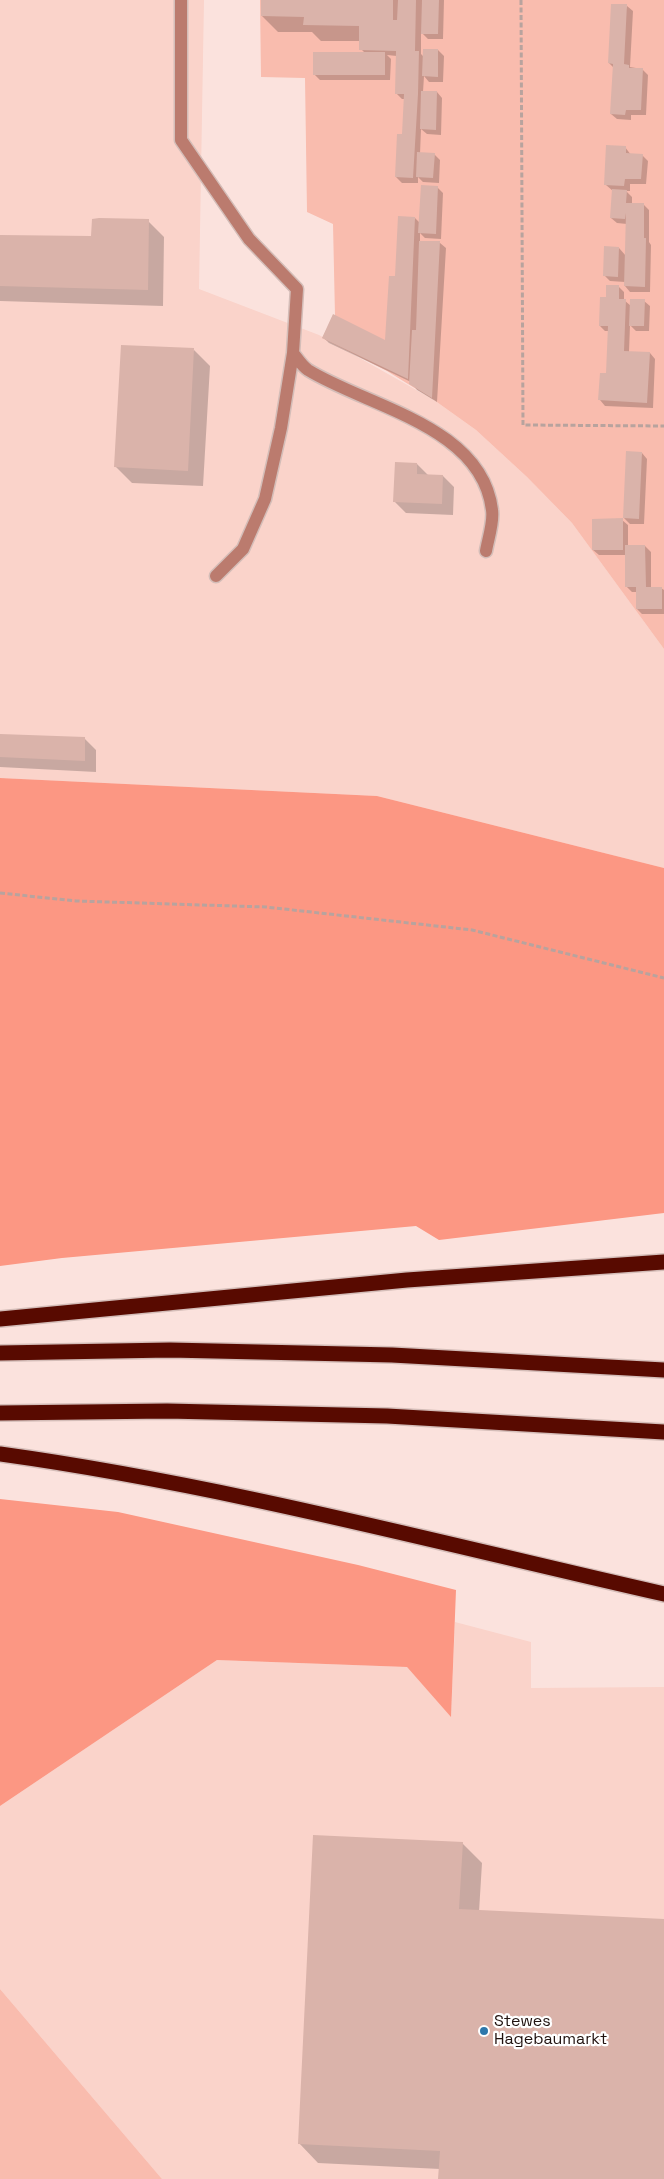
<!DOCTYPE html>
<html>
<head>
<meta charset="utf-8">
<style>
  body { margin:0 }
  canvas { display:block; background:#fbe2dd }
</style>
</head>
<body>
<canvas width="664" height="2179"></canvas>
<script>
const g = document.querySelector('canvas').getContext('2d');
g.lineJoin = 'round';
function paint(path, color) { g.fillStyle = color; g.fill(path, 'evenodd'); }
function stroke(path, color, width, dash) { g.strokeStyle = color; g.lineWidth = width; g.lineCap = dash ? 'butt' : 'round'; g.setLineDash(dash || []); g.stroke(path); }
function drawText(font, color, halo, rows, align = 'center') {
  g.font = font + ' "Space Grotesk",sans-serif'; g.lineWidth = 4.5; g.setLineDash([]); g.textBaseline = 'middle'; g.strokeStyle = halo; g.fillStyle = color; for (const [text, x, y, turn = 0] of rows) {
    g.save(); g.translate(x, y); g.rotate((+turn || 0) * Math.PI / 180); g.textAlign = isNaN(turn) ? turn : align; if (halo) g.strokeText(text, 0, 0); g.fillText(text, 0, 0); g.restore();
  }
}
paint(new Path2D(`
  M0,0H204L199,289L319,335L434,400L476,430L527,477L572,523L664,649V868L377,796L0,778Z
  M455,1622L531,1642V1688L664,1687V2179H162L0,1989V1806L217,1660L407,1667L451,1716Z`), '#fad3ca');
paint(new Path2D(`
  M260,0H664V649L572,523L527,477L476,430L434,400L387,371L322,338L335,316L333,224L307,212L305,78L261,77Z
  M0,1989L162,2179H0Z`), '#f9bcae');
paint(new Path2D(`
  M0,778L377,796L664,868V1213L439,1240L416,1226L62,1258L0,1266Z
  M0,1499L118,1512L358,1565L456,1590L451,1717L407,1667L217,1660L0,1806Z`), '#fc9783');
paint(new Path2D(`
  M262,0H444L443,39H428L421,32V54L424,57L438,50L444,56L443,82H429L424,76L423,92H437L442,98L441,135L427,134L421,129L420,154H434L440,160L439,183L423,182L418,177V183H402L396,177L403,135L405,99H402L396,93L397,56L387,55L391,59L390,80H320L314,74L365,53L361,49V41H321L312,32H278L262,16Z
  M627,6L633,11L630,67L642,69L648,75L646,115H631V120L617,119L611,114L614,68L609,63Z
  M625,147L631,155H642L648,161L646,184H630V191H626L632,197V204L644,205L649,210V242L651,245L650,292H630L625,286V282L610,281L605,276L619,248L626,256L627,224L617,223L611,218L613,191L606,185Z
  M437,187L443,193L441,239L425,238L420,233V242L440,243L446,248L437,402L417,390L411,382L329,343L323,337L386,342L396,277L415,218L420,223Z
  M148,221L164,237L163,306L0,301V237L93,238Z
  M618,286L624,292V300L631,306L644,301L650,306L649,331H636L630,325L629,352L650,353L655,359L653,408L605,406L600,400L607,375L609,331H605L600,326L607,299Z
  M194,350L210,366L203,486L132,483L116,467Z
  M642,453L647,459L644,524H630L624,518Z
  M417,464L428,475L443,476L454,487L453,515L406,513L395,502Z
  M622,520L628,525V546H645L651,552V588H661L664,590V614H642L637,609V592H632L626,586V555H599L593,550Z
  M0,735L85,739L96,750V772L0,767Z
  M462,1843L482,1863L479,1912L664,1921V2179H439L440,2169L318,2163L299,2143Z`), '#0003');
paint(new Path2D(`
  M261,0H393V20H397L398,0H416L415,51H419L418,94L413,178L395,177L397,134H402L404,94H395L396,51L359,50V26L303,25L304,17L261,16Z
  M422,0H439L438,34H421Z
  M611,4H627L624,64L629,65V68H643L641,110H626L625,115L610,114L613,64L608,63Z
  M423,49H438V77L422,76Z
  M313,52H385V75H313Z
  M421,91H437L436,130L420,129Z
  M606,145L626,146V153L643,154L641,179H625L624,186L604,185Z
  M417,152L435,153L433,178L416,177Z
  M421,185L438,186L436,234L418,233Z
  M612,189L627,190L626,203H644V238H646L645,287L624,286L626,213L625,219L610,218Z
  M398,216L415,217L408,379L322,338L333,314L385,340L389,276H395Z
  M99,218L149,219L148,290L0,286V235L91,236L92,219Z
  M419,241H440L432,398L409,384L412,330H416Z
  M604,246L619,247L618,277L603,276Z
  M606,285H619V299H626L624,351L650,352L647,403L598,400L600,373H606L608,326H599L600,297H606Z
  M630,299H645L644,326H629Z
  M121,345L194,348L188,471L114,467Z
  M626,451L642,452L639,519L623,518Z
  M395,462L417,463V474L443,475L442,504L393,502Z
  M623,518V550H592V519Z
  M625,545H645L646,587H662V609H636V587H625Z
  M0,734L85,737V761L0,757Z
  M313,1835L463,1842L459,1909L664,1919V2179H438L440,2151L298,2144Z`), '#dab3aa');
const minor = new Path2D(`
  M181,0V140L249,239L297,289L293,353C297,358 302,366 308,370C368,407 482,426 492,510C494,522 488,539 486,551
  M216,576L243,549L265,499L281,428L293,353`);
const highway = new Path2D(`
  M0,1319L407,1280L664,1262
  M0,1353L170,1350L392,1355L664,1370
  M0,1413L167,1411L387,1416L664,1432
  M0,1454C224,1485 443,1544 664,1594`);
stroke(minor, '#d4bdb8', 15);
stroke(highway, '#d4bdb8', 18);
stroke(new Path2D(`
  M521,0L523,425L664,426
  M0,893L76,901L266,907L472,930L664,978`), '#b8a39e', 3, [5, 2.5]);
stroke(minor, '#bb7b6e', 12);
stroke(highway, '#580a00', 15);
for (const [x, y, r, color] of [
  [484,2031,5,"#2d77ab"]
]) { const dot = new Path2D(); dot.arc(x, y, r, 0, 2 * Math.PI); g.fillStyle = color; g.fill(dot); stroke(dot, '#fff', 2); }
drawText('16px', '#20120f', '#fff', [
  ["Stewes",494,2022],
  ["Hagebaumarkt",494,2040]
], 'left');
</script>
</body>
</html>
